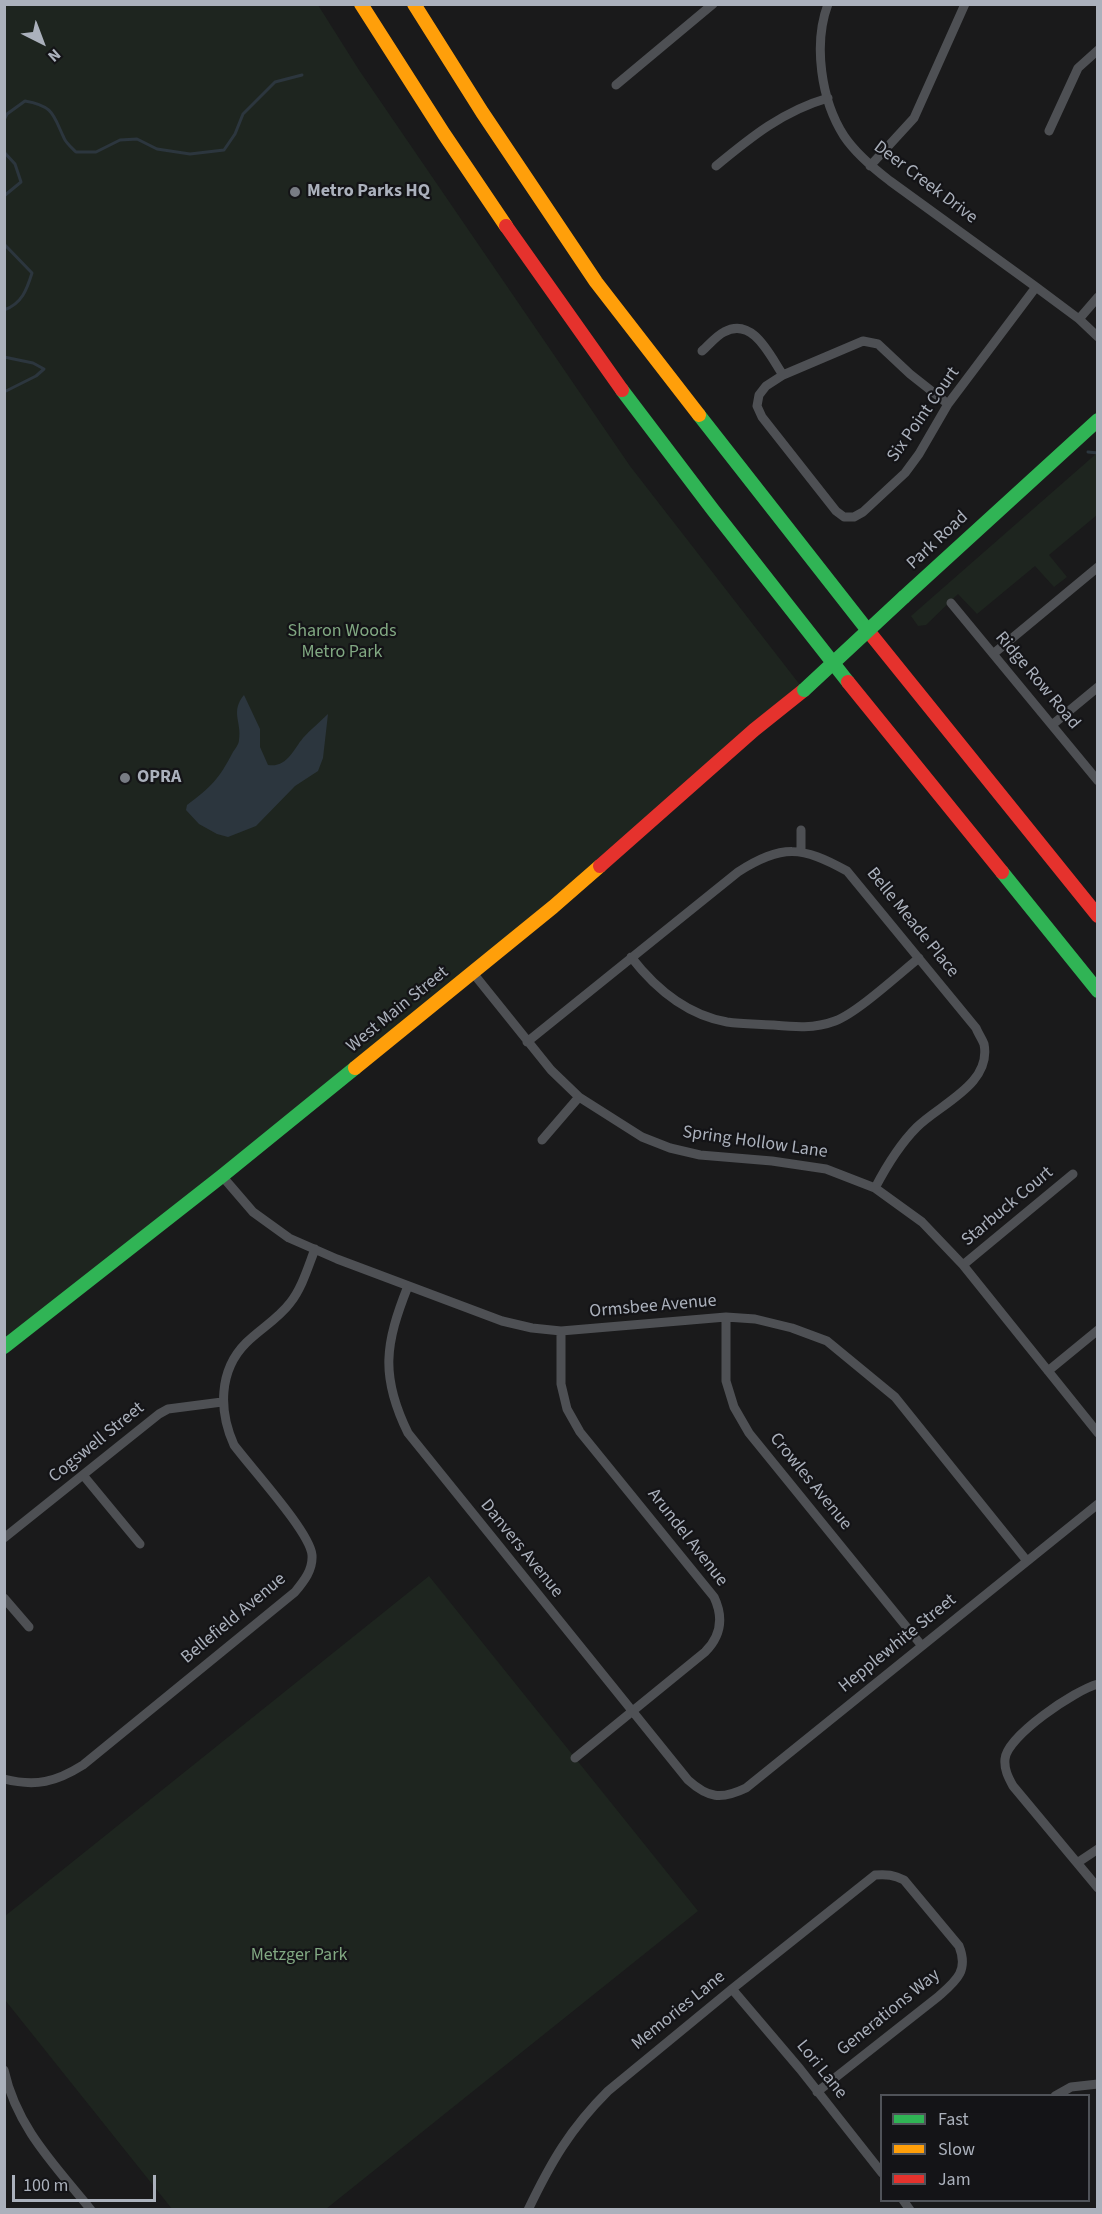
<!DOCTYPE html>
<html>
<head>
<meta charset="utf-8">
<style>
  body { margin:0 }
  #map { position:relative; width:1102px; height:2214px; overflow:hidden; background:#1a1a1b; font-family:"Source Sans 3",sans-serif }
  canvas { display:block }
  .frame { position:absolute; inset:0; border:6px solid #abb1bc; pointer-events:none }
  .legend { position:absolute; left:880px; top:2094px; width:210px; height:108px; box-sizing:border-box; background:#141417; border:2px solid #505359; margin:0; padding:8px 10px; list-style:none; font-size:18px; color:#abb1bc }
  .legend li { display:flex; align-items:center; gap:12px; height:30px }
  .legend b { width:30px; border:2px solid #505359 }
  .north { position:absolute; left:12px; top:12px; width:60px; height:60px; -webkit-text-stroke:4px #141417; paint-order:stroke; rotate:138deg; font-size:16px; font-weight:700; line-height:24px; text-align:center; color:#abb1bc }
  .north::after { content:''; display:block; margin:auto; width:21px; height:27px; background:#abb1bc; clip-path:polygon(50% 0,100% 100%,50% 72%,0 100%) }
  .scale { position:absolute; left:12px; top:2175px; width:144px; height:27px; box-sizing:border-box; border:3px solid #abb1bc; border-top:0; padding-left:8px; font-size:18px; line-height:21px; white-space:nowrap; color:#abb1bc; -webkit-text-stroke:4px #141417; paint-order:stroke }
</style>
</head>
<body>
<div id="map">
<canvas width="1102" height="2214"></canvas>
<div class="frame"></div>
<ul class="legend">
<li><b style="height:8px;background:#30b455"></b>Fast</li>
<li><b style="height:8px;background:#ff9f0a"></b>Slow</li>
<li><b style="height:8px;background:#e5322d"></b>Jam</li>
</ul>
<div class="north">N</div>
<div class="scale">100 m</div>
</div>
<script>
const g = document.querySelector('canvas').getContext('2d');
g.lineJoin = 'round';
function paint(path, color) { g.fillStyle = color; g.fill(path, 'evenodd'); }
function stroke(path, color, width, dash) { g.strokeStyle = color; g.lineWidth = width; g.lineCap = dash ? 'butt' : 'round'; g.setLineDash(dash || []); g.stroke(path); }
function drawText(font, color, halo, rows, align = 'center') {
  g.font = font + ' "Source Sans 3",sans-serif'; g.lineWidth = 4.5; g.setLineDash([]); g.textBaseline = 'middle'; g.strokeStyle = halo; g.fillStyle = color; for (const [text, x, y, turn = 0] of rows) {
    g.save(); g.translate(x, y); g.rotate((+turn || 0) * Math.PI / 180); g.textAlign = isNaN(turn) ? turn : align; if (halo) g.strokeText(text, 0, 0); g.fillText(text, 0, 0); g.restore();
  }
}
paint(new Path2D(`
  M4,5H318L359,70L630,466L804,690L553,907L4,1341Z
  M1097,453V515L1049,555L1067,577L1054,587L1035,566L977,614L958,594L926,625L918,626L911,616Z
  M429,1576L698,1911L326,2209H172L5,2000V1916Z`), '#1e251f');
paint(new Path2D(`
  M244,695L260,729V747L268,765C287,768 293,750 303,738C311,729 320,722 328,714L323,758L318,771L295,786L256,826L228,837L217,834L199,824L186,810L187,805C211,787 219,779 233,752C235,749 239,744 239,740C242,722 230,712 244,695Z`), '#2c363e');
stroke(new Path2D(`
  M4,120L7,114L25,101C54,106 53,115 64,138C66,143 72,148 76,152H96L120,140L137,139L157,149L190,154L224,150L235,134L243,114L275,82L302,75
  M4,152L15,164L21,182L4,196
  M4,244L32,273C27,289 22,304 4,310
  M4,357L33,363L44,369L36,376L4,392
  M1088,452L1098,453`), '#2c363e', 3);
stroke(new Path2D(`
  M828,4C813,44 821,100 844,136C856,154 873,168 890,181L1036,287L1079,319L1098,337
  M616,85L713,4
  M1049,131L1078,68L1098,50
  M716,166C751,137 783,111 828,98
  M870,166L914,118L965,4
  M1079,319L1098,297
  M702,351C709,345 716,336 724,332C753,316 770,356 783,375
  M948,404L910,374L878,344L863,341L783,375L766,386L759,395L757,406L762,417L836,511L844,517H854L863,512L905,473L919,454L948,404L1036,287
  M951,603L1098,781
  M993,654L1098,567
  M1052,725L1098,687
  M801,830V852
  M631,957C655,988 687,1015 727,1022C742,1024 757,1024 772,1025C794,1027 814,1029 835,1021C857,1013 899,974 919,958
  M473,973L551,1070L579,1097L642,1137L670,1148L700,1155L772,1161L826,1169L875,1188L922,1222L963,1265L1098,1433
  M527,1042L738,872C782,844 802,846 847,871L976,1028C978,1033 982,1039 984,1044C992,1084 940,1104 917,1127C899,1145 887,1165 875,1188
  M542,1140L579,1097
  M222,1176L253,1212L289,1238L337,1259L502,1321L532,1328L561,1331L726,1317L755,1319L792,1328L827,1341L895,1397L1027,1561
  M963,1265L1073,1174
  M408,1286C385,1344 380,1376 408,1433L688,1780C708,1798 721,1800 746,1788L1098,1504
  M726,1317V1381L734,1407L749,1433L922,1646
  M561,1331V1384L567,1409L580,1432L714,1597C724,1618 721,1636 705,1652L575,1758
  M1048,1371L1098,1330
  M83,1475L140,1544
  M4,1538L159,1414L168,1409L222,1402
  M4,1598L29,1627
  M1098,1684C1075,1690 1007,1736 1005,1759C1004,1769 1008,1777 1013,1786L1098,1888
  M4,1779C36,1787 56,1782 83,1765L295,1592C304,1581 313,1570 312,1555C310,1532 251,1468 234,1445C219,1412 218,1371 246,1343C260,1329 278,1319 290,1303C302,1288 308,1267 315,1249
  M1077,1863L1098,1849
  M732,1989L800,2069L882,2173
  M4,2070C17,2128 54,2164 91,2210
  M1055,2096L1071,2087L1098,2084
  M903,2200L910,2210
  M528,2210C551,2162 570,2129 608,2091L732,1989L875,1875C887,1874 894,1875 904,1880L959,1946C969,1971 956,1981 939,1996L817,2092`), '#4e5054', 9);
stroke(new Path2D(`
  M622,390L713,510L848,682
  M699,415L869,632
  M904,597L1098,420
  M1002,872L1098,991
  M4,1347L222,1176L355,1068`), '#30b455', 14);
stroke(new Path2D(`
  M361,4L444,134L506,226
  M414,4L482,112L596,282L699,415
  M355,1068L553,907L600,866`), '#ff9f0a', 14);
stroke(new Path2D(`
  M506,226L622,390
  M869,632L1098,916
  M848,682L1002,872
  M600,866L754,730L804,690`), '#e5322d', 14);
stroke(new Path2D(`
  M804,690L904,597`), '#30b455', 14);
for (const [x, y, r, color] of [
  [295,192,6,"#787c84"],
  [125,778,6,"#787c84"]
]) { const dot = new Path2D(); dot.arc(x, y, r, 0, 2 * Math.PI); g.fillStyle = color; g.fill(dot); stroke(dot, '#141417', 2); }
drawText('18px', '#abb1bc', '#141417', [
  ["Deer Creek Drive",925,183,37],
  ["Six Point Court",924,415,-55],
  ["Park Road",938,541,-43],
  ["Ridge Row Road",1037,681,50],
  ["Belle Meade Place",912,923,51],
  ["West Main Street",398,1010,-39],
  ["Spring Hollow Lane",755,1143,8],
  ["Starbuck Court",1008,1207,-40],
  ["Ormsbee Avenue",653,1307,-5],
  ["Cogswell Street",97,1443,-39],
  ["Crowles Avenue",810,1482,51],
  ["Arundel Avenue",687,1538,52],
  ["Danvers Avenue",521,1549,51],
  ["Bellefield Avenue",234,1619,-40],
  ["Hepplewhite Street",898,1644,-39],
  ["Memories Lane",679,2011,-39],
  ["Generations Way",889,2013,-39],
  ["Lori Lane",821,2070,51]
]);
drawText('bold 18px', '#abb1bc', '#141417', [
  ["Metro Parks HQ",307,192],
  ["OPRA",137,778]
], 'left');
drawText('18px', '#81a882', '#141417', [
  ["Sharon Woods",342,632],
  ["Metro Park",342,653],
  ["Metzger Park",299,1956]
]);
</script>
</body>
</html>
